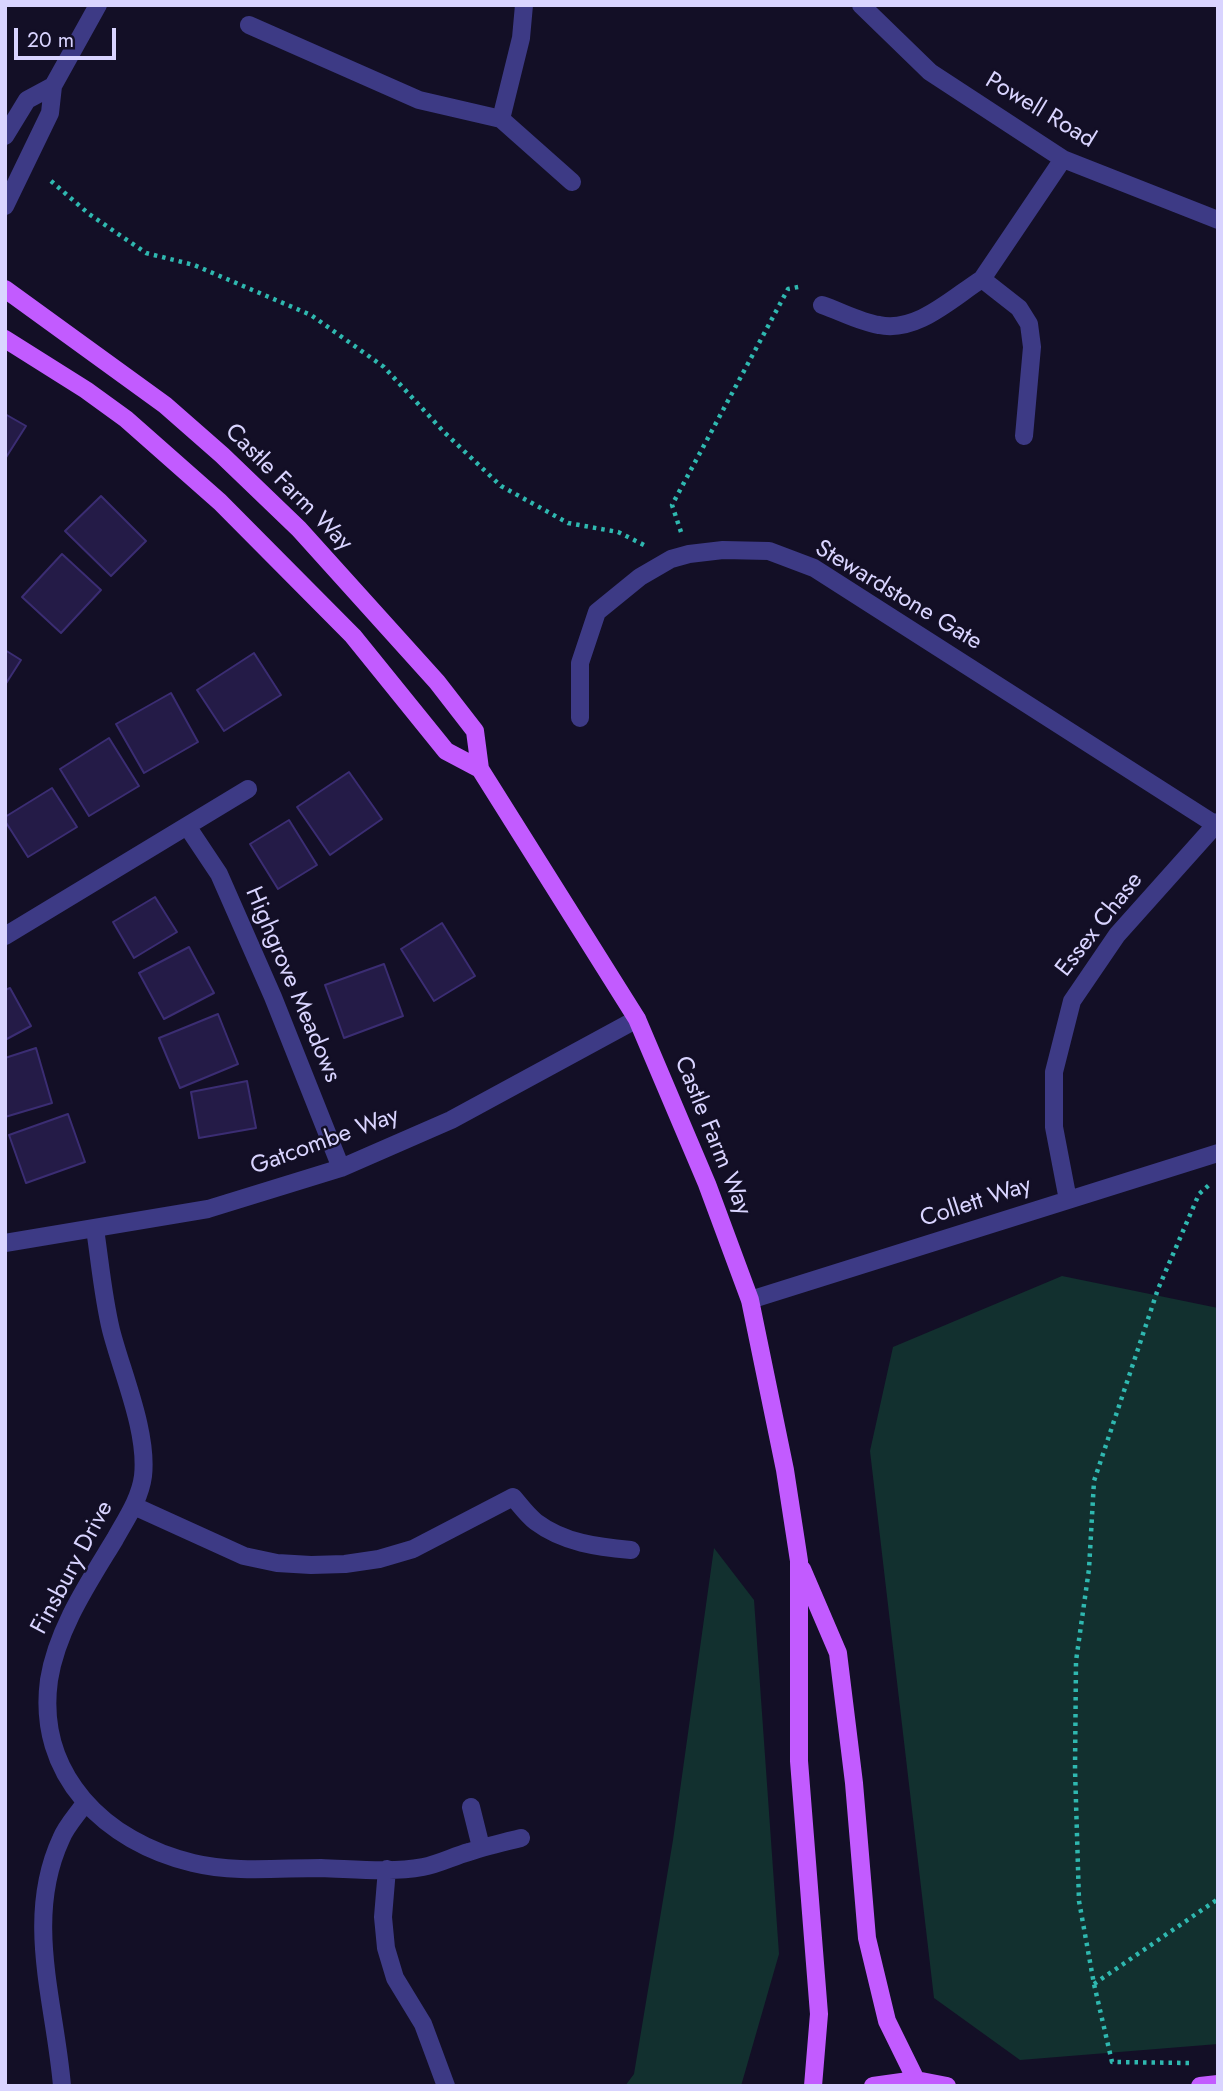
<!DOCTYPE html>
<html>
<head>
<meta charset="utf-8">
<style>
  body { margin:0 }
  #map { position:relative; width:1223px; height:2091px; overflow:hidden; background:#130f26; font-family:Jost,sans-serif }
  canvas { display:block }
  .frame { position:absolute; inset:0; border:7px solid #d9d4ff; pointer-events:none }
  .scale { position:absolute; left:14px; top:28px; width:102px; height:32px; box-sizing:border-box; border:4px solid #d9d4ff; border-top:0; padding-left:9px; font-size:21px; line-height:24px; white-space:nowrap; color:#d9d4ff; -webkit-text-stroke:5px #130f26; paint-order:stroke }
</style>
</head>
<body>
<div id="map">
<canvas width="1223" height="2091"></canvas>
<div class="frame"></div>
<div class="scale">20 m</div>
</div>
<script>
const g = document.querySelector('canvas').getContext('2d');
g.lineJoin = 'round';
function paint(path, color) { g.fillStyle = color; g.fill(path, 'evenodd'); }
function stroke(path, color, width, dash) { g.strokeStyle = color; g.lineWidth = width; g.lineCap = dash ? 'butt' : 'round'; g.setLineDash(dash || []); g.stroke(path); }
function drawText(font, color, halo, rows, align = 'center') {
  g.font = font + ' Jost,sans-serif'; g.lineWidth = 5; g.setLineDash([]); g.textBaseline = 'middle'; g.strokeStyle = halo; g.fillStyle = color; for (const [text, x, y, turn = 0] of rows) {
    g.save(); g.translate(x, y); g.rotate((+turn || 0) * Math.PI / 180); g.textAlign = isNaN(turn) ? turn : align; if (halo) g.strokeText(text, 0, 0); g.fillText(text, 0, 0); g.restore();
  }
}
paint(new Path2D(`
  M1062,1276L1218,1308V2044L1020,2060L934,1998L870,1451L893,1347Z
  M714,1548L754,1600L779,1954L741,2086H625L634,2074L673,1840Z`), '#12302f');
const building = new Path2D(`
  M5,414L26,426L5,459Z
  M101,496L146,541L111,576L65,531Z
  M62,554L101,590L61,633L22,597Z
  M5,650L21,660L5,685Z
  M254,653L281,695L224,731L197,690Z
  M171,693L198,742L144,773L116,724Z
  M109,738L139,786L89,816L60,769Z
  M349,772L382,819L330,855L297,807Z
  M52,788L77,827L28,857L5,821V817Z
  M289,820L317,865L278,889L250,844Z
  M155,897L177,932L134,958L113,922Z
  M442,923L475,976L434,1001L401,949Z
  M189,947L214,993L164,1019L139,973Z
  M384,964L403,1016L344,1038L325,985Z
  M10,988L31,1026L5,1040V990Z
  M218,1014L238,1064L180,1088L159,1038Z
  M36,1048L52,1103L5,1117V1058Z
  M247,1081L256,1128L199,1138L191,1092Z
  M68,1114L85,1162L26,1183L9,1135Z`);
paint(building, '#241b47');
stroke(building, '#3b2d73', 2);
stroke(new Path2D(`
  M51,181L89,214L146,253L194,265L311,315L384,367L444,432L501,486L568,523L618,532L644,545
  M681,532L672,505L788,289L803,286
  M1094,1984L1218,1899
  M1189,2063L1112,2062L1094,1984L1079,1901L1075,1769L1076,1661L1089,1569L1094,1481L1158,1289L1199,1194L1209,1185`), '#2fb8b0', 4.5, [3.5, 5]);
stroke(new Path2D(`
  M861,5L930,72L1063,159L1218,220
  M249,25L419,100L501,119L572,182
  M501,119L521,38L524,5
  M5,136L27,100L53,86
  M5,206L50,113L53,86L98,5
  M822,305C840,311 860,322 879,325C917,333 952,298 982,279
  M1024,436L1032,347L1029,324L1019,308L982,279L1063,159
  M580,718V663L597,612L640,577L671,559L689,554L723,550L769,551L814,568L1216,825
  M187,826L219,874L273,997L341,1168
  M5,936L248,789
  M1068,1200L1054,1127V1072L1072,1001L1117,935L1218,822
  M95,1229C100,1262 103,1297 111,1330C122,1373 148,1432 143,1476C140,1499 126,1519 115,1539C89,1582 57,1629 49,1680C36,1775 105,1842 193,1863C234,1873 279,1868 321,1868C354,1869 391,1873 423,1867C439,1864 454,1856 469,1852C486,1846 504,1842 521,1838
  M5,1243L208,1209L341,1168L451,1120L637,1019
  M750,1300L1218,1153
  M134,1506L244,1556L277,1563L311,1565L345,1564L379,1559L413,1549L513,1497C520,1505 527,1515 536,1522C564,1543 598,1547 631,1550
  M471,1807L481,1847
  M387,1869L383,1917L386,1948L395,1978L423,2024L446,2086
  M62,2086C55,2002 24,1919 61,1839C66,1826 77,1815 85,1803`), '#3d3a85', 18);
stroke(new Path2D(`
  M5,289L165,405L222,455L299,529L437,682L475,731L480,769L637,1019L707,1184L750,1300L785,1470L799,1561V1761L819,2014L813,2086
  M5,339L86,390L126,419L220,502L353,636L446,751L480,769
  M802,1569L838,1653L854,1783L867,1938L887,2021L916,2080
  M873,2086L916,2080L947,2086
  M1200,2086L1218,2084`), '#c25bff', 18);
drawText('24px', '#d9d4ff', '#130f26', [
  ["Powell Road",1040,111,31],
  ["Castle Farm Way",288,488,45],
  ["Stewardstone Gate",898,596,31],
  ["Essex Chase",1100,925,-52],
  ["Highgrove Meadows",292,985,67],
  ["Castle Farm Way",712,1136,68],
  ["Gatcombe Way",325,1142,-20],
  ["Collett Way",976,1203,-18],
  ["Finsbury Drive",73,1568,-62]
]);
</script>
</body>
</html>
